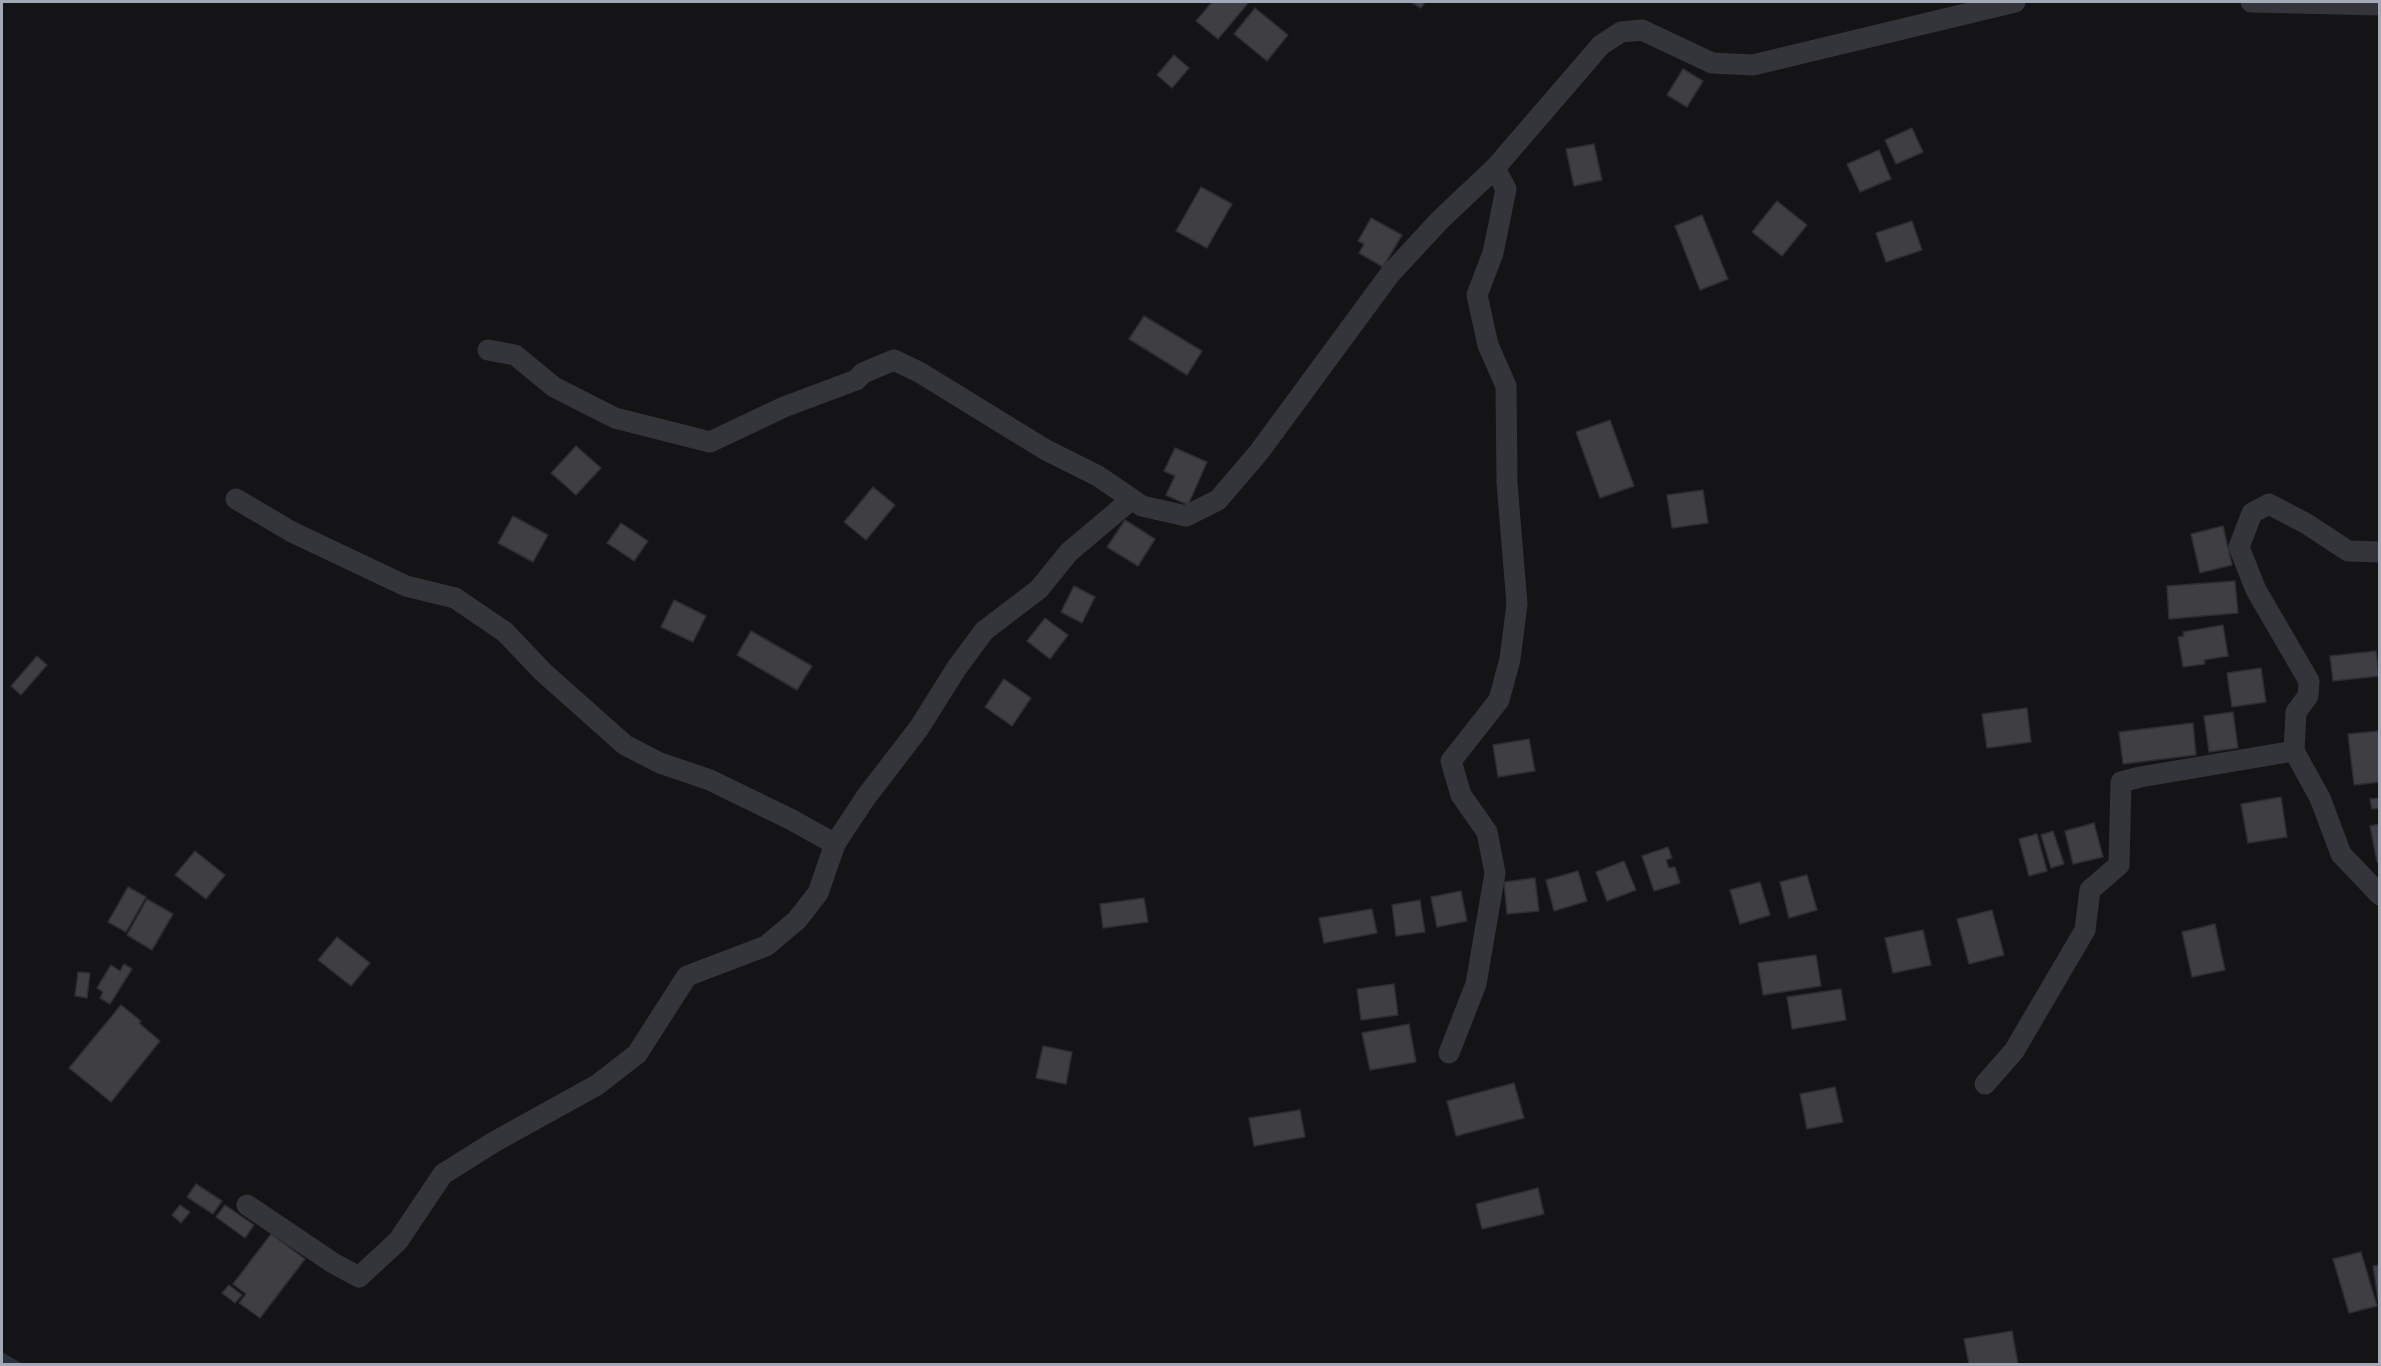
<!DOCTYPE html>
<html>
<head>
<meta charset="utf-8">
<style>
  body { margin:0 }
  #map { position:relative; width:2381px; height:1366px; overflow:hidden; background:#141416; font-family:Arial,sans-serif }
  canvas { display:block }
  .frame { position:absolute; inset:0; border:3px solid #a4a9b7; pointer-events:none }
</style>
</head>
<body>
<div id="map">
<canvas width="2381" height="1366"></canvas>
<div class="frame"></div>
</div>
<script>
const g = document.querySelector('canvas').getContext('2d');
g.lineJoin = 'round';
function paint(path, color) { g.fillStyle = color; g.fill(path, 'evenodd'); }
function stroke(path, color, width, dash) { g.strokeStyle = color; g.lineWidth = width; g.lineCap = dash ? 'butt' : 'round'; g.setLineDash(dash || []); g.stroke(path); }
paint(new Path2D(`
  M2,1352L23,1364H2Z`), '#29323a');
const building = new Path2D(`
  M1212,2H1249L1218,39L1196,21Z
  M1411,2H1425L1421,8Z
  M1255,8L1288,35L1267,61L1234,34Z
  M1174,55L1189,68L1172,88L1157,75Z
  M1683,69L1703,81L1687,107L1667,95Z
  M1912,128L1923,152L1896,164L1885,140Z
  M1594,144L1602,180L1574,186L1566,149Z
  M1879,150L1891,179L1860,192L1847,164Z
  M1201,187L1232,204L1207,248L1176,231Z
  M1777,201L1807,225L1782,256L1752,232Z
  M1702,215L1728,279L1700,290L1675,226Z
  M1371,218L1402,235L1383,267L1359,253L1364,244L1358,241Z
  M1912,221L1922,250L1886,262L1876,233Z
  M1144,316L1202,351L1187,375L1129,339Z
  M1610,420L1634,486L1600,498L1576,432Z
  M576,446L601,468L576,495L551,473Z
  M1175,448L1207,462L1188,505L1166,495L1175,476L1164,471Z
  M873,487L895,505L866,540L844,522Z
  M1703,490L1708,523L1672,528L1667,495Z
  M513,516L548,535L533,562L498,543Z
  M1125,520L1155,539L1138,566L1107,547Z
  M621,523L648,541L634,561L607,543Z
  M2223,526L2232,565L2200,573L2191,534Z
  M2235,581L2238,613L2169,619L2167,586Z
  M1074,586L1095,597L1082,623L1061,612Z
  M674,600L706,616L693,642L661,627Z
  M1045,618L1068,635L1050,659L1027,641Z
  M2223,625L2228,656L2204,660L2205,664L2183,667L2178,637L2184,636L2183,632Z
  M751,631L812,666L797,690L737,655Z
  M2376,651L2379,676L2333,681L2330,656Z
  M37,656L47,665L21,695L11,686Z
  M2261,668L2266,702L2232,707L2227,673Z
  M1004,679L1031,698L1012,726L985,707Z
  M2027,708L2031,742L1987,748L1982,714Z
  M2233,712L2238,748L2209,752L2204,716Z
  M2193,723L2196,755L2123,764L2119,732Z
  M2380,731V782L2354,785L2348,734Z
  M1529,739L1535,771L1498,777L1493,745Z
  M2281,797L2287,837L2248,843L2241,804Z
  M2380,798V808L2372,809L2370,799Z
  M2094,823L2103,857L2073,864L2065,831Z
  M2380,824V862H2377L2370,826Z
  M2053,831L2064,864L2051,868L2041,835Z
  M2037,834L2047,871L2029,876L2019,839Z
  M1668,847L1672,858L1666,860L1669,868L1675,867L1680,883L1654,891L1642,856Z
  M195,851L225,875L206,899L175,875Z
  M1624,861L1636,890L1607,901L1596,872Z
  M1578,871L1587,901L1554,911L1546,880Z
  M1807,875L1817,910L1789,918L1780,882Z
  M1535,878L1539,911L1507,914L1504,882Z
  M1760,882L1770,915L1740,924L1730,890Z
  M128,887L146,897L126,932L108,922Z
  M1461,891L1467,921L1437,927L1431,897Z
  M1144,898L1148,922L1103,928L1100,904Z
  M147,899L173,914L152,950L127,935Z
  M1420,900L1425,932L1396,936L1392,905Z
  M1372,909L1377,933L1324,943L1319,918Z
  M1992,910L2004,955L1969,964L1957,919Z
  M2215,924L2225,970L2192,977L2182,932Z
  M1923,930L1931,965L1893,973L1885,938Z
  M337,937L370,963L351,986L318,960Z
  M1816,955L1821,986L1763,995L1758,963Z
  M124,964L132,969L110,1004L100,998L103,992L97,988L111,965L120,971Z
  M78,972L90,973L87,998L75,996Z
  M1394,984L1398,1015L1361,1020L1357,989Z
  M1841,989L1846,1020L1792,1029L1787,997Z
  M121,1005L141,1021L139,1023L160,1041L111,1102L69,1068Z
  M1409,1024L1416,1062L1370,1070L1362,1033Z
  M1043,1046L1072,1052L1066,1084L1036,1078Z
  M1514,1083L1524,1118L1456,1136L1447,1101Z
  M1835,1087L1843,1122L1807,1129L1800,1094Z
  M1300,1110L1305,1137L1254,1146L1249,1118Z
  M196,1184L222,1201L213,1214L187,1197Z
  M1538,1188L1544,1214L1482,1229L1476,1204Z
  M180,1205L190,1212L181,1223L172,1215Z
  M225,1205L254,1225L245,1238L216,1217Z
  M271,1234L305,1259L260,1318L239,1303L246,1294L233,1284Z
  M2361,1252L2377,1306L2349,1313L2333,1259Z
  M2380,1265V1300H2378L2373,1266Z
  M229,1285L242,1295L235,1303L222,1293Z
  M2012,1331L2018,1364H1969L1964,1339Z`);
paint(building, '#3e3e43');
stroke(building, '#2e2e32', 1.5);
stroke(new Path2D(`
  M2251,2L2380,5
  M488,350L515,355L554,387L615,418L710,442L784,407L856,380L863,373L894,360L919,372L1046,450L1098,476L1142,506L1186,516L1218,500L1259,452L1390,274L1440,220L1495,168L1601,45L1621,32L1642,30L1712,63L1753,65L2015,2
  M236,499L292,532L406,586L455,598L505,632L543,672L625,745L660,763L710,780L792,820L835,844L866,797L919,728L956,669L984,631L1039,589L1069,552L1132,499
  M2380,552L2348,551L2307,524L2269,504L2252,513L2239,547L2256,590L2309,681L2308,696L2296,712L2294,751L2320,798L2341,854L2380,895
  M1449,1053L1476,984L1495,873L1487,832L1461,795L1451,761L1499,700L1510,659L1517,604L1507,483L1506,386L1488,345L1477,295L1493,253L1506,189L1495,168
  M1985,1084L2014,1051L2085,930L2090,890L2119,865L2121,782L2140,777L2294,751
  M247,1205L333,1263L359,1277L398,1241L443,1174L494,1142L597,1085L637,1054L687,976L766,946L797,920L818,893L835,844`), '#34353b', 21);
</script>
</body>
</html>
